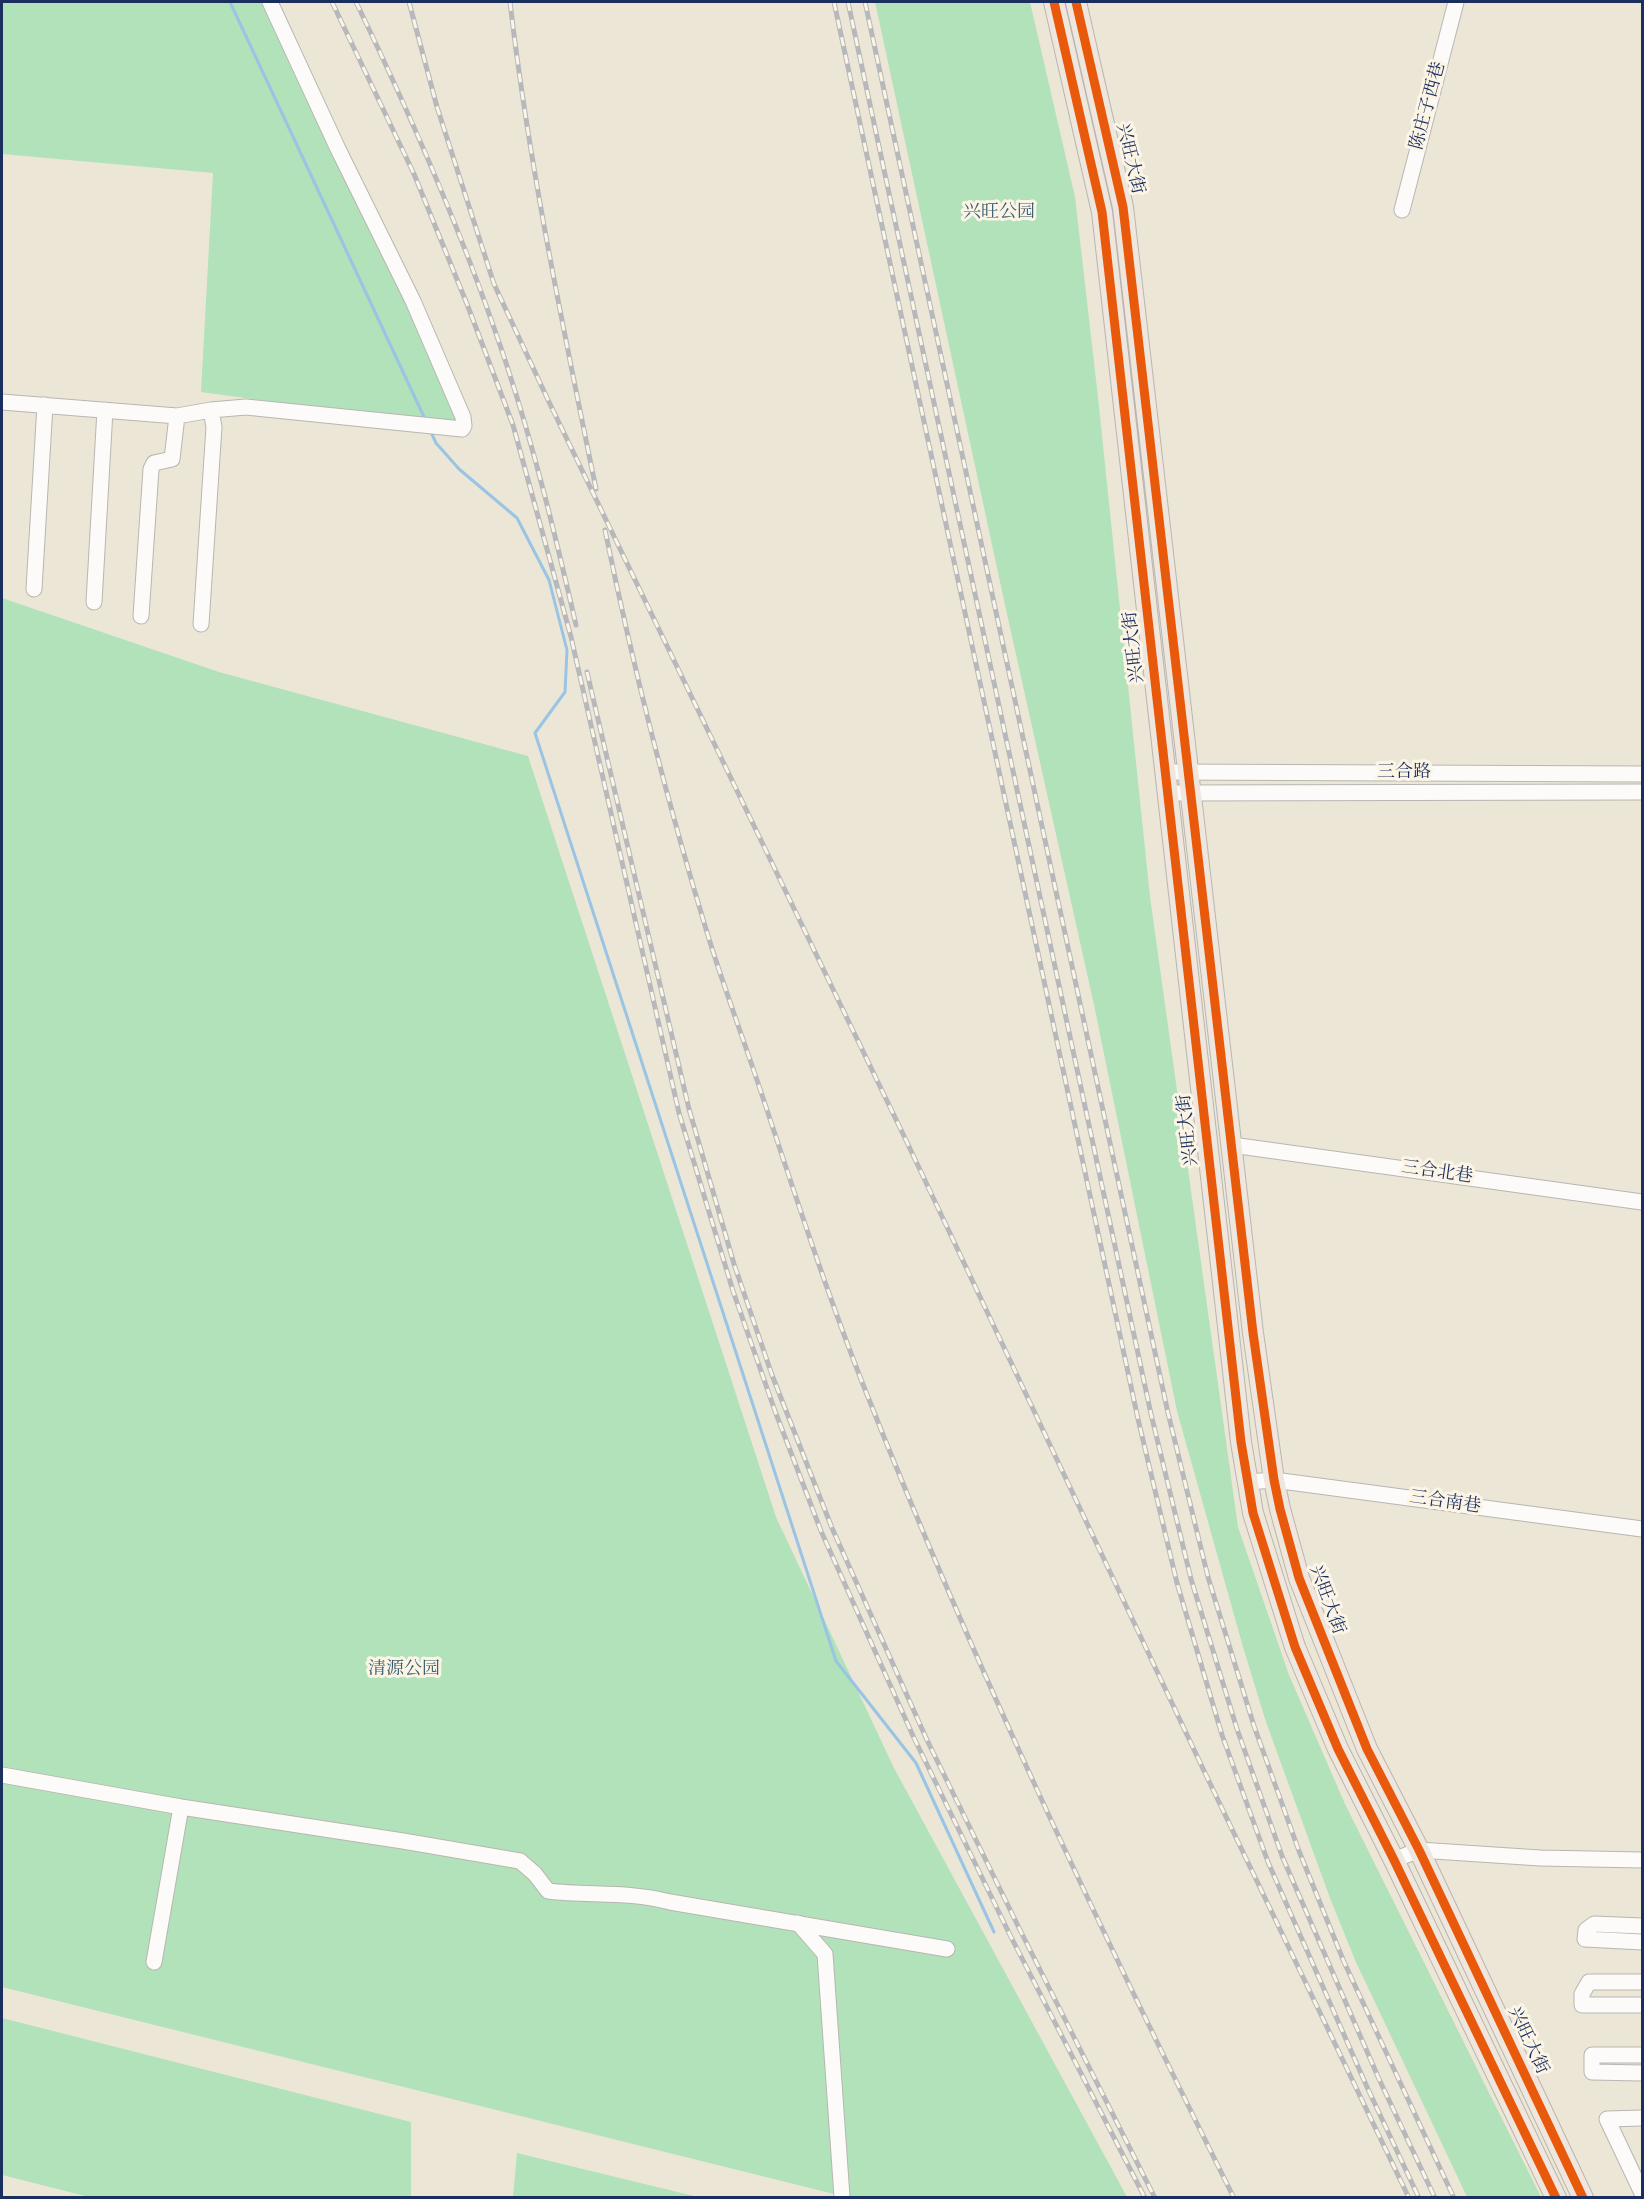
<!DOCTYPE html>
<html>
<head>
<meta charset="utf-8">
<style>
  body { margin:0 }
  #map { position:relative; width:1644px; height:2199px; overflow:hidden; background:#ece6d6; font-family:"IM FELL English",serif }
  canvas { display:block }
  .frame { position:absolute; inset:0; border:3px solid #1b2f5e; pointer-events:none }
</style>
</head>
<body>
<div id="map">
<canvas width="1644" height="2199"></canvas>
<div class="frame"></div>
</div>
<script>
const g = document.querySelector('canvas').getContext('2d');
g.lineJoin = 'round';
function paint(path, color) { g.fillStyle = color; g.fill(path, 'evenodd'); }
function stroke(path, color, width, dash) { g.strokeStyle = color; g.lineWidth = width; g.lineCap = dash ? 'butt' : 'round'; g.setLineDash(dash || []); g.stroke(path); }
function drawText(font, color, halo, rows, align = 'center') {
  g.font = font + ' "IM FELL English","Noto Serif SC",serif'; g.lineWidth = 6; g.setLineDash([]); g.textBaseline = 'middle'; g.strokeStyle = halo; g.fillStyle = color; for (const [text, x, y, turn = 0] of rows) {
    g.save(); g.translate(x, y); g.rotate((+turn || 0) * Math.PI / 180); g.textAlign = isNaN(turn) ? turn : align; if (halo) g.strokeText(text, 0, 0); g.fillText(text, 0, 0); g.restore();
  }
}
paint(new Path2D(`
  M2,2H272L461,427L201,392L213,173L2,154Z
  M875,2H1030L1075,197L1098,397L1150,897L1238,1527L1289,1675L1345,1804L1541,2197H1467L1355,1960L1330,1898L1266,1722L1243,1647L1177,1411L1094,1005L1005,605Z
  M2,598L219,672L528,756L776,1517L894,1768L1127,2197H846L2,1987Z
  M2,2018L411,2122V2197L93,2198L2,2175Z
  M517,2153L698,2197H513Z`), '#b2e2ba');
stroke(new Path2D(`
  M230,2L425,419
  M430,430L436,443L459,469L517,518L549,580L567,650L565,692L535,733L836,1661L916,1763L994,1932`), '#99c4e4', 3);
const minor = new Path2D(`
  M1402,210L1456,2
  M2,402L177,416L211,410L246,407L462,429L464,426L463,417L413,301L338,149L270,2
  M34,589L45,405
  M94,602L105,410
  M141,616L151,469L154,463L172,459L177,416
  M201,624L214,427L211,410
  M1166,772L1642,774
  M1168,793L1642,792
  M1232,1145L1642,1202
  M1247,1482L1274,1480L1642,1529
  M2,1775L181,1807L403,1841L520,1861L535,1874L548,1891C589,1896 629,1891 670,1902L947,1949
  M1394,1860L1419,1850L1540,1858L1642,1860
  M798,1923L825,1954L842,2197
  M1642,1926L1594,1924L1586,1930L1585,1939L1642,1942
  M154,1962L181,1807
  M1642,1982H1589L1582,1994V2005H1642
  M1642,2055H1592V2072L1642,2073
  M1642,2118L1607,2119L1642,2193`);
const major = new Path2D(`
  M1054,2L1102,212L1241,1442L1253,1513L1295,1647L1338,1749L1394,1860L1556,2198
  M1076,2L1123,207L1253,1333L1274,1480L1280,1509L1299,1578L1367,1749L1419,1850L1583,2198`);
stroke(minor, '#b8b6b0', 17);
stroke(major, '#b8b6b0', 22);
stroke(minor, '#fcfbf9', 15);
stroke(major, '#efe6de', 20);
const rail = new Path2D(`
  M332,2L414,174L467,304L513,425L571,637L679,1113L733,1291L775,1411L821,1531L914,1738L1011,1937L1145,2198
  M356,2C413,120 466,241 507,366C535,451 556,538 576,625
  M409,2L437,107L494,284L549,402L904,1136L1206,1775L1409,2198
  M510,2C529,165 563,327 596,489
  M834,2L1138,1419L1177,1583L1222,1735L1268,1862L1367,2087L1419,2198
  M848,2L1151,1414L1191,1579L1237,1729L1282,1856L1379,2079L1435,2198
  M865,2L1168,1413L1208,1577L1254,1726L1299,1851L1344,1962L1454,2198
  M605,530C633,667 668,805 709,939C725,990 744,1041 761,1092C795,1194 828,1297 868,1397C976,1670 1103,1935 1234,2198
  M587,672L689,1109L734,1264L772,1375L832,1528L927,1740L1021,1932L1155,2198`);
stroke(rail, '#b6b8bb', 5);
stroke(rail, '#fcf5e5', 3, [9]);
stroke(new Path2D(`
  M1054,2L1102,212L1241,1442L1253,1513L1295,1647L1338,1749L1394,1860L1556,2198
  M1076,2L1123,207L1253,1333L1274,1480L1280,1509L1299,1578L1367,1749L1419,1850L1583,2198`), '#e8590c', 9);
drawText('18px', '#1b2f5e', '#fcf5e5', [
  ["陈庄子西巷",1429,106,-75],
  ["兴旺大街",1129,159,77],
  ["兴旺大街",1135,647,-96],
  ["三合路",1404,773],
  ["兴旺大街",1189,1130,-96],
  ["三合北巷",1437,1173,8],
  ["三合南巷",1445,1503,8],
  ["兴旺大街",1326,1600,70],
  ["兴旺大街",1527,2041,65]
]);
drawText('18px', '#355b70', '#fcf5e5', [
  ["兴旺公园",999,213],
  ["清源公园",404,1670]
]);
</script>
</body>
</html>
